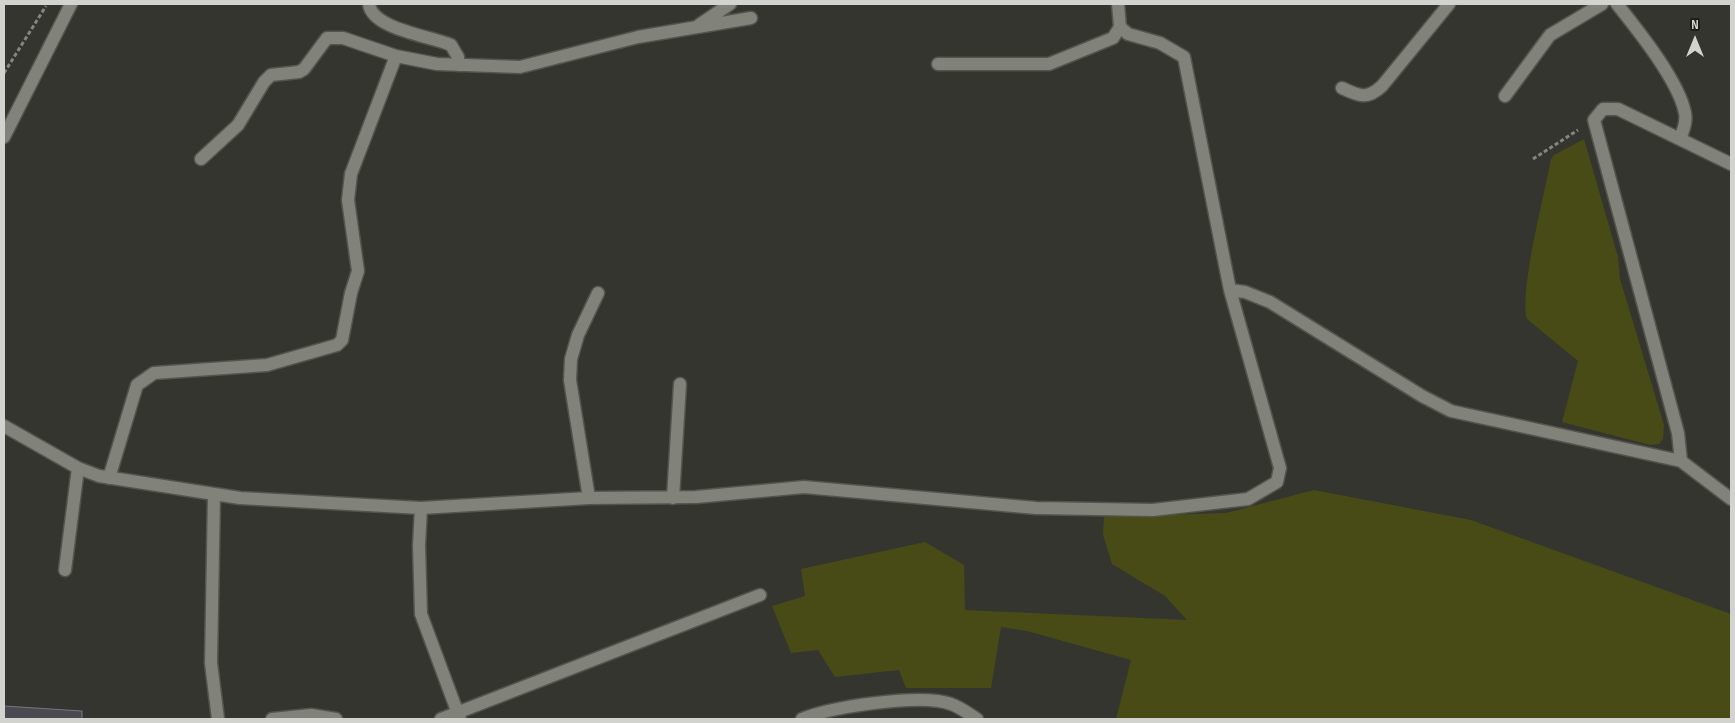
<!DOCTYPE html>
<html>
<head>
<meta charset="utf-8">
<style>
  body { margin:0 }
  #map { position:relative; width:1735px; height:723px; overflow:hidden; background:#34352f; font-family:"Sofia Sans Condensed",sans-serif }
  canvas { display:block }
  .frame { position:absolute; inset:0; border:5px solid #d2d3ce; pointer-events:none }
  .north { position:absolute; left:1670px; top:15px; width:50px; height:50px; -webkit-text-stroke:4px #1c1c19; paint-order:stroke; rotate:0deg; font-size:14px; font-weight:700; line-height:20px; text-align:center; color:#d2d3ce }
  .north::after { content:''; display:block; margin:auto; width:18px; height:22px; background:#d2d3ce; clip-path:polygon(50% 0,100% 100%,50% 72%,0 100%) }
</style>
</head>
<body>
<div id="map">
<canvas width="1735" height="723"></canvas>
<div class="frame"></div>
<div class="north">N</div>
</div>
<script>
const g = document.querySelector('canvas').getContext('2d');
g.lineJoin = 'round';
function paint(path, color) { g.fillStyle = color; g.fill(path, 'evenodd'); }
function stroke(path, color, width, dash) { g.strokeStyle = color; g.lineWidth = width; g.lineCap = dash ? 'butt' : 'round'; g.setLineDash(dash || []); g.stroke(path); }
paint(new Path2D(`
  M1584,139L1618,257L1620,279L1664,425L1663,439L1659,444L1650,445L1562,422L1578,361L1527,319C1519,292 1545,192 1551,159L1554,155Z
  M1314,490L1471,520L1731,614V719H1116L1131,660L1027,631L1001,627L991,688H906L899,670L835,677L818,650L791,653L772,606L805,596L801,569L925,542L964,565L965,610L1187,620L1165,596L1112,564L1103,535L1104,517L1226,513Z`), '#484b15');
const building = new Path2D(`
  M4,706L82,711V719H4Z`);
paint(building, '#4b4a51');
stroke(building, '#77767d', 1);
const minor = new Path2D(`
  M369,4C372,29 430,36 451,45L458,57V65
  M1617,4C1637,29 1679,81 1685,113C1687,122 1683,131 1680,139
  M699,25L730,4
  M938,64H1049L1113,38L1120,27
  M1342,88C1359,96 1367,100 1382,86L1449,4
  M1505,96L1550,35L1602,4
  M4,137L71,4
  M201,159L238,125L264,82L271,75L299,72L304,69L327,38H343L396,56L437,64L520,67L638,37L751,18
  M1230,290L1245,292L1270,302L1422,396L1451,411L1681,461L1731,499
  M4,426L78,468L99,476L240,498L421,508L589,498L696,497L804,487L1036,508L1153,510L1248,499L1277,482L1280,468L1230,290L1184,57L1160,43L1128,34L1120,27L1118,4
  M1681,461L1678,433L1594,120L1603,109H1618L1731,164
  M109,478L137,385L154,373L267,365L337,345L342,340L351,293L358,271L348,200L351,174L396,56
  M214,495L211,663L218,719
  M589,498L570,380L571,359L578,335L598,293
  M673,498L680,384
  M421,508L419,545L421,614L460,719
  M65,570L78,468
  M272,719L311,715L336,719
  M441,719L760,595
  M802,719C831,707 921,693 951,704C960,707 969,714 977,719`);
stroke(minor, '#53544e', 15);
stroke(new Path2D(`
  M4,73L46,6
  M1533,159L1578,130`), '#858680', 3, [4, 2.5]);
stroke(minor, '#81827a', 12);
</script>
</body>
</html>
